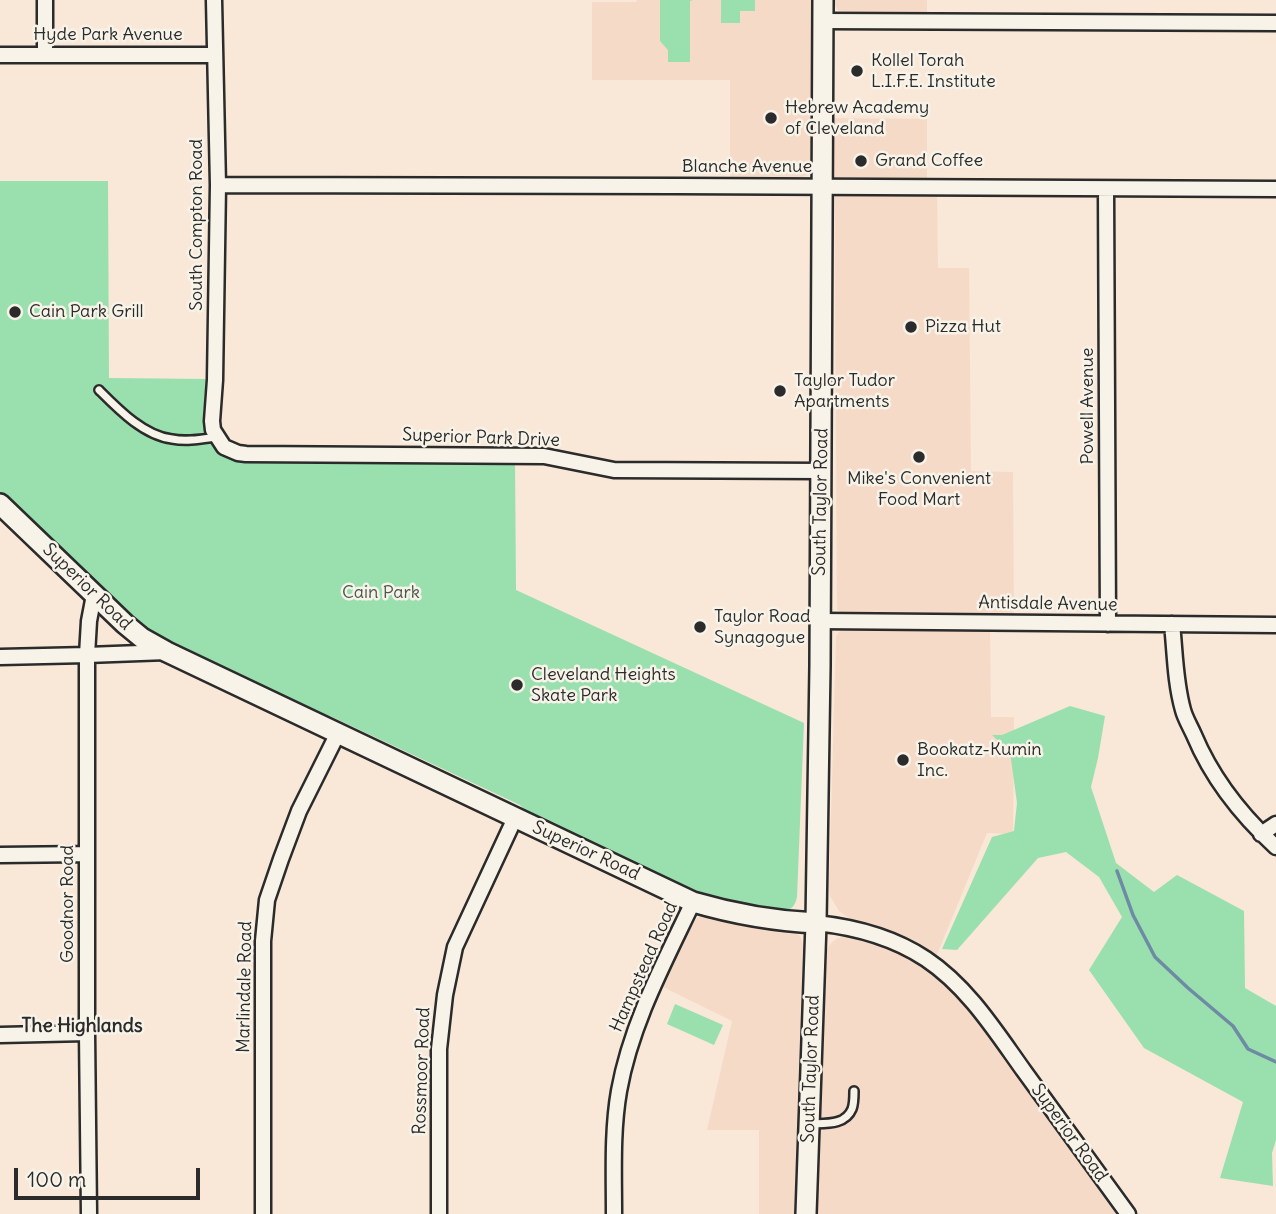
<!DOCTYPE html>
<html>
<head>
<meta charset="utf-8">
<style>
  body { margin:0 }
  #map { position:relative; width:1276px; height:1214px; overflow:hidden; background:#f9e7d7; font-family:Delius,sans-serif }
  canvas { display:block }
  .scale { position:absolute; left:14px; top:1168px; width:186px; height:32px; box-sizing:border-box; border:4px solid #2b2b2b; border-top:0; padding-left:9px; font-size:21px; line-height:24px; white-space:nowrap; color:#2b2b2b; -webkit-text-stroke:5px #f7f3e8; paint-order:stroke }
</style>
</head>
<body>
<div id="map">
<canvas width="1276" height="1214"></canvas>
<div class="scale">100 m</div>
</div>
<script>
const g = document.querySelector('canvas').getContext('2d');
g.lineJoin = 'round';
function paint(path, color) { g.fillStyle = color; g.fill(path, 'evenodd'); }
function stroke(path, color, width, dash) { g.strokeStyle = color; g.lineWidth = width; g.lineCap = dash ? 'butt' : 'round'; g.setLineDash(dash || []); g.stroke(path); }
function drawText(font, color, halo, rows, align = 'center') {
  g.font = font + ' Delius,sans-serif'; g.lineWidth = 5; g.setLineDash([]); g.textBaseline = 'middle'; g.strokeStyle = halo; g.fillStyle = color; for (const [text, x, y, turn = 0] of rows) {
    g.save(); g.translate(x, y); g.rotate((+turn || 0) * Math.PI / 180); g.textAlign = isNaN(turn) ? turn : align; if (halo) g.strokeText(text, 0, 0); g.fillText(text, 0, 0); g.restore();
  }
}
paint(new Path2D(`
  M637,0H812L811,166L808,175L800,178H730V80H592V2H636Z
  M834,0H927V14H847L838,10L835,6Z
  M834,118L927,119V180H900L937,194L938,268H969L971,471L1013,472L1014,616L853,615L840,612L837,609Z
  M843,629H990L991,717H1014L1013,834L987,833L936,957L902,937L850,919L839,911L830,896L829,886L836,637L838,633Z
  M702,916H712L793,931L800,936L802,941L803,947L794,1214H759V1130H707L732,1021L661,986L687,929L698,917Z
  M845,936H855L866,939L904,954L937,976L951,988L967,1007L1118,1214H817L826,959L827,950L830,944L836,939Z`), '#f6dac8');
paint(new Path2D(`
  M660,0H693L690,1V62H668V50L660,41Z
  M721,0H755V11H740V23H721Z
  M0,181H108L109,378L206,379C205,396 200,428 209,442C215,450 223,454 232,457L515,462L516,590L804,723L797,897C795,907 790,911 780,913L696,895L529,814L520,805L347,724L330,716L321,715L162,640L141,628L62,551L0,494Z
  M1070,706L1105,716L1098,758L1091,787L1116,863L1154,892L1177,875L1244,911L1245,988L1276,1006V1140L1272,1153L1273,1186L1220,1178L1243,1102L1144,1048L1089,970L1122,917L1099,877L1066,852L1038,858L957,950L942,949L992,837L1014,831L1017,803L1010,752L992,735H1002Z
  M675,1004L723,1025L714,1045L667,1024Z`), '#99e0ae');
stroke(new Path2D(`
  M1117,871L1133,915L1155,957L1188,988L1233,1026L1248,1049L1276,1062`), '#6f8aa5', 3.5);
const lane = new Path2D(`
  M99,390C118,409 144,436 172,439C187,442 202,439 217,437
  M809,1124C824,1123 845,1126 852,1109C854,1104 854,1096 854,1091`);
const street = new Path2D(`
  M45,0V55
  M214,0L218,185L215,380L212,421L213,430L224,447L238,453L246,454L544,456L614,470L821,471
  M823,21L1276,23
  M0,55H215
  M218,185L677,186L1276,189
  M1106,189L1108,624
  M820,621L1276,625
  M1172,624C1175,652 1175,682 1183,710C1185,718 1190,726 1194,735C1212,778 1241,815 1276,847
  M0,657L87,655L167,652
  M1261,834L1276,824
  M0,855L87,854
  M816,923C854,927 893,937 926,959C968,987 996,1032 1024,1071C1059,1119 1093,1166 1128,1214
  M0,1035L87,1033
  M89,1214L87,1033V655L89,621L94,595
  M263,1214V941L267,900L281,859L299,811L338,733
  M439,1214V1049L445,995L455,947L515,818
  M614,1214C614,1173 612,1131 619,1091C631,1024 664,963 693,902`);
const secondary = new Path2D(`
  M0,504L125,624L142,638L167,652L693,902C734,914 773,921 816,923
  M806,1214L816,923L820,666L823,0`);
stroke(lane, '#2b2b2b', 12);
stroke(street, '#2b2b2b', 19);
stroke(secondary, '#2b2b2b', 24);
stroke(lane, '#f7f3e8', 7);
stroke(street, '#f7f3e8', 14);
stroke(secondary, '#f7f3e8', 19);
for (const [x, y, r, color] of [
  [857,71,7,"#2b2b2b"],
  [771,118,7,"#2b2b2b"],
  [861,161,7,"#2b2b2b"],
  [15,312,7,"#2b2b2b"],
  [911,327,7,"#2b2b2b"],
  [780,391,7,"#2b2b2b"],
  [919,457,7,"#2b2b2b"],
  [700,627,7,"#2b2b2b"],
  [517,685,7,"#2b2b2b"],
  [903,760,7,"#2b2b2b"]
]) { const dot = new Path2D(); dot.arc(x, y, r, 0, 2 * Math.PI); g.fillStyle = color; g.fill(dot); stroke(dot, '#f7f3e8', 2.5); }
drawText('18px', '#2b2b2b', '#f7f3e8', [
  ["Hyde Park Avenue",108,35],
  ["Blanche Avenue",747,167],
  ["South Compton Road",197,225,-90],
  ["Powell Avenue",1088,406,-90],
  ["Superior Park Drive",481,438,2],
  ["South Taylor Road",821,502,-89],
  ["Superior Road",87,587,44],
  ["Antisdale Avenue",1048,604,1],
  ["Superior Road",586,851,25],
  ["Goodnor Road",68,904,-90],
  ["Hampstead Road",644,967,-66],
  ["Marlindale Road",245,987,-89],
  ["South Taylor Road",811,1069,-88],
  ["Rossmoor Road",422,1071,-88],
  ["Superior Road",1069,1133,54]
]);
drawText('18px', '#2b2b2b', '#f7f3e8', [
  ["Kollel Torah",871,61],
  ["L.I.F.E. Institute",871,82],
  ["Hebrew Academy",785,108],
  ["of Cleveland",785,129],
  ["Grand Coffee",875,161],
  ["Cain Park Grill",29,312],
  ["Pizza Hut",925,327],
  ["Taylor Tudor",794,381],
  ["Apartments",794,402],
  ["Mike's Convenient",919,479,"center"],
  ["Food Mart",919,500,"center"],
  ["Taylor Road",714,617],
  ["Synagogue",714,638],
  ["Cleveland Heights",531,675],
  ["Skate Park",531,696],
  ["Bookatz-Kumin",917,750],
  ["Inc.",917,771]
], 'left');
drawText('18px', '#46584c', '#f7f3e8', [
  ["Cain Park",381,593]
]);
drawText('bold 19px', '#2b2b2b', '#f7f3e8', [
  ["The Highlands",82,1027]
]);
</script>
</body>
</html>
